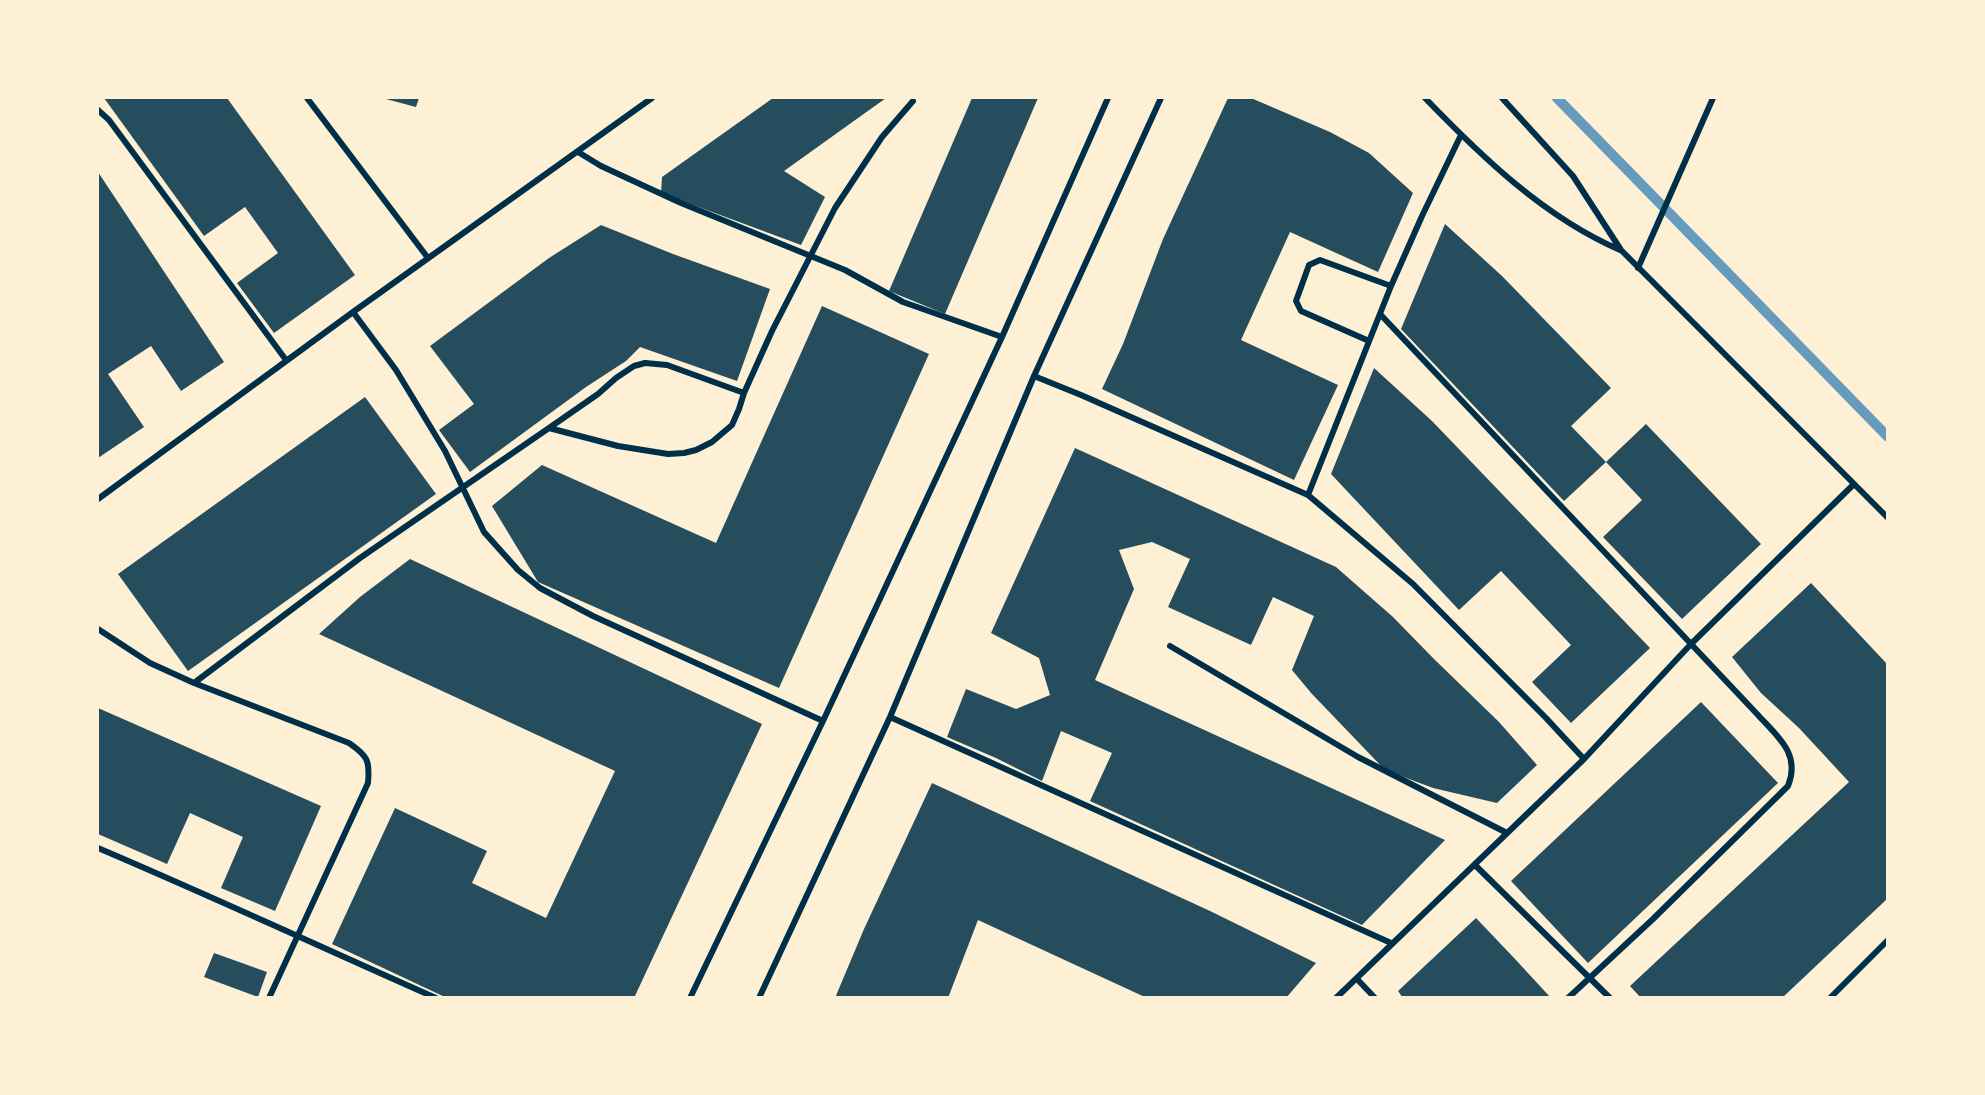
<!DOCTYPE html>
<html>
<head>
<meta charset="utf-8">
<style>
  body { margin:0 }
  #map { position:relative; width:1985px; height:1095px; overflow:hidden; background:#fdf0d5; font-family:Jost,sans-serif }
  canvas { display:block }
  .frame { position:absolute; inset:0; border:99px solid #fdf0d5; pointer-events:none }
</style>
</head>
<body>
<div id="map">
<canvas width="1985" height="1095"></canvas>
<div class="frame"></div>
</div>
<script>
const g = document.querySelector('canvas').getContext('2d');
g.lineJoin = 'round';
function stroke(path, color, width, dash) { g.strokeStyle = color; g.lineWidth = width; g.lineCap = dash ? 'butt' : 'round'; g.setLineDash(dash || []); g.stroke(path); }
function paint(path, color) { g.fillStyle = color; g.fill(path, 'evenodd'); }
stroke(new Path2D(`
  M1557,98L1888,437`), '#669bbc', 10);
paint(new Path2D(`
  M104,98H227L355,275L274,333L237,283L278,253L245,207L204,236Z
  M382,98H419L416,107Z
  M773,98H886L784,171L825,197L801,245L661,193L662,177Z
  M972,98H1038L945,314L889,291Z
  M1228,98H1251L1330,132L1369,153L1413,193L1378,272L1290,232L1241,340L1338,385L1294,480L1102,389L1123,344L1163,239Z
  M98,172L224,362L181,391L151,346L108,374L144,427L98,458Z
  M1445,224L1502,276L1611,388L1571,426L1606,462L1564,501L1401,329Z
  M601,225L673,254L770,289L737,381L640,347L626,361L586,387L470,472L439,430L474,404L430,346L549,258Z
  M822,306L929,354L779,688L538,582L492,506L542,465L716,543Z
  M1374,368L1432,421L1650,648L1571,723L1532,682L1571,645L1501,571L1459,610L1331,474Z
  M365,397L436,494L188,671L118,574Z
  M1646,424L1761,544L1682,619L1603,537L1642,500L1606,462Z
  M1075,448L1336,567L1393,617L1433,658L1499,722L1537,765L1497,803L1433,788L1385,770L1312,694L1292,670L1314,616L1273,597L1251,645L1168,607L1190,559L1152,542L1119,550L1134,589L1095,680L1445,840L1362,925L1090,801L1112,753L1061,731L1042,781L996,758L947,737L966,689L1016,709L1050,695L1039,658L991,633Z
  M410,559L762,724L634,998H447L332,944L395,808L487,851L472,883L546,918L615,771L319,634L360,597Z
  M1811,583L1887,664V899L1782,998H1641L1630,986L1849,782L1799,728L1761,693L1732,657Z
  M1701,702L1778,783L1588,963L1511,881Z
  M98,708L321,806L275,911L221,888L243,837L190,813L167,864L98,834Z
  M932,783L1210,911L1316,963L1286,998H1147L978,920L948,998H835L864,929Z
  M1476,918L1515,959L1551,998H1403L1398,991Z
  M214,953L267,972L258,997L204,977Z`), '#264d5e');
stroke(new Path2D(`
  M307,98L428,258
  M1425,98C1482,157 1544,217 1620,250
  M1502,98L1573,176L1621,250L1888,518
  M98,110L109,120L286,360
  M578,152L601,166L681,203L845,270L903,302L1002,337
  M1638,268L1713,98
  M353,312L396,370L445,451L484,532L518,570L540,588L593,616L823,721
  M1380,314L1758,715C1778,737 1801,754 1788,786L1653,919L1568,998
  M1369,341L1301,311L1296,301L1309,265L1320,260L1391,286
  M1034,376L1081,395L1308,495L1413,584L1546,718L1584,759
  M549,428L598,394L616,378L634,366L645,363L667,365L744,393
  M1308,495L1391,286L1422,216L1461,135
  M98,499L353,312L652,98
  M98,629L150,663L194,683L360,558L549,428L618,446L668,454L684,453L696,450L712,442L732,425L739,409L744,393L772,331L835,208L882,137L913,101
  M1170,646L1358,757L1507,833
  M194,683L349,743C368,756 370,761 368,783L269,998
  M890,717L1391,943
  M98,848C211,896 323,948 436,998
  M1475,865L1610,998
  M1357,979L1375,998
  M690,998L823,721L1002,337L1108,98
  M759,998L890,717L1034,376L1161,98
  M1336,998L1584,759L1691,644L1853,485
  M1830,998L1888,940`), '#003049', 6);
</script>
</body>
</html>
